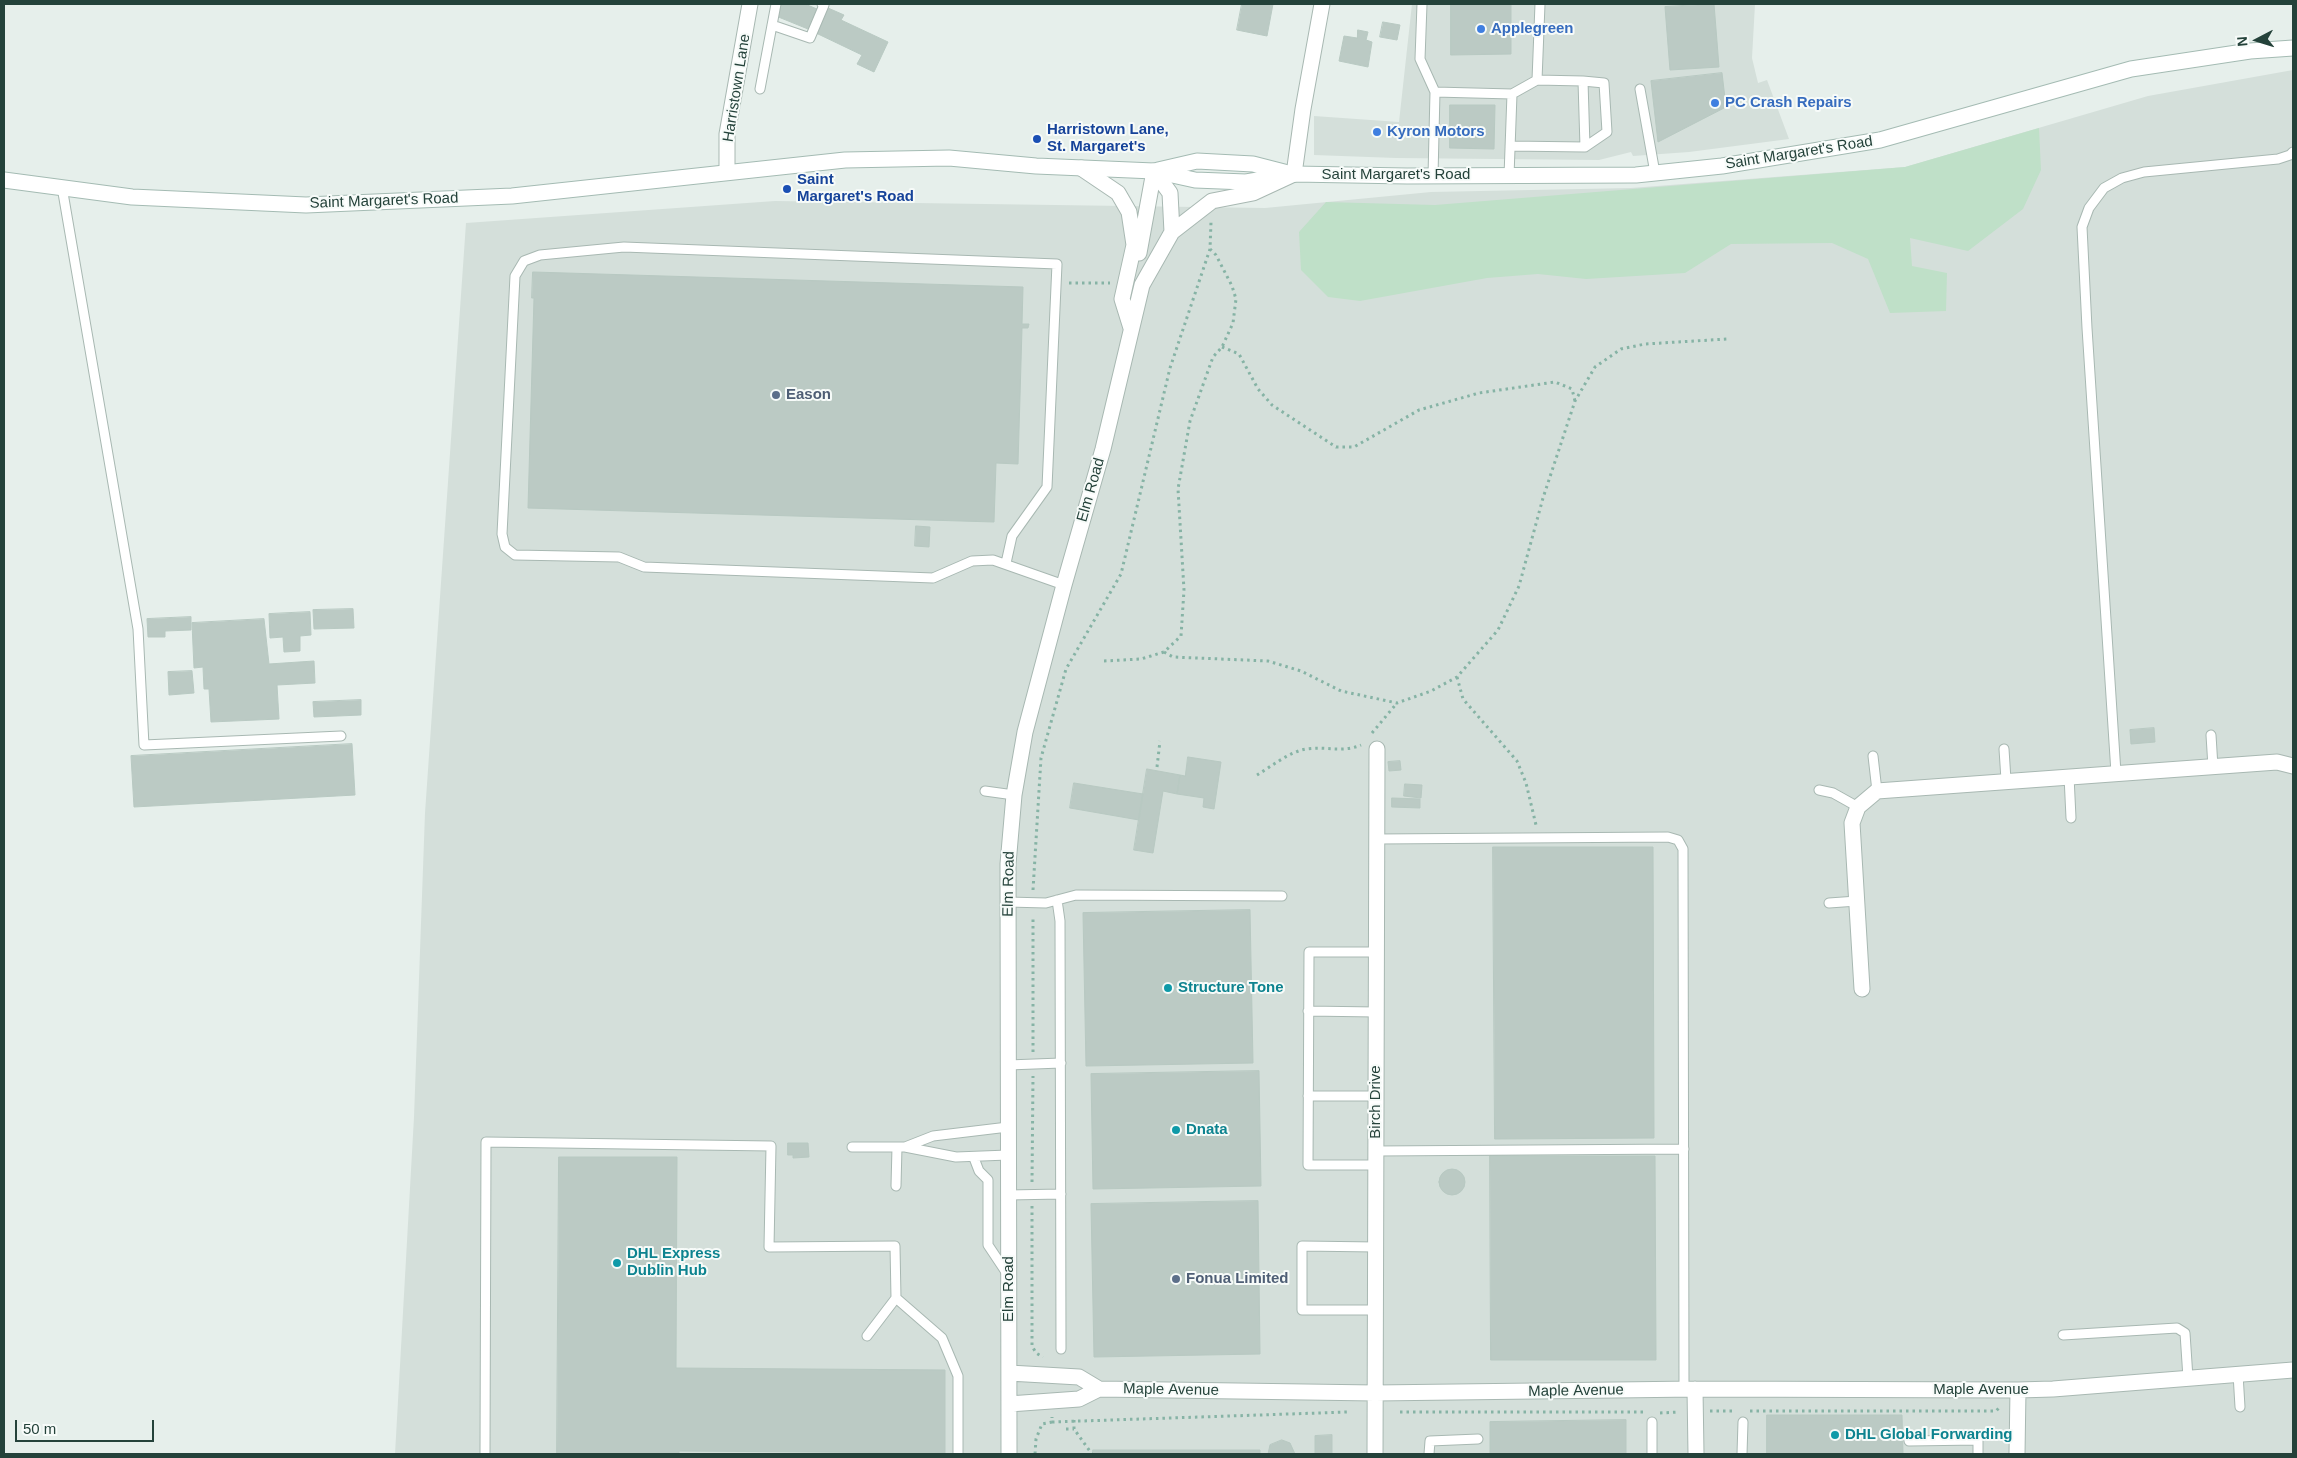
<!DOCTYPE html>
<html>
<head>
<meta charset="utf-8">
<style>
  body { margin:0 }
  #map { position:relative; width:2297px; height:1458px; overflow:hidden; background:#e6efeb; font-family:Arial,sans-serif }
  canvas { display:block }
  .frame { position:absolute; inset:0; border:5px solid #24423a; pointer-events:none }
  .north { position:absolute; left:2232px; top:15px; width:50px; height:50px; -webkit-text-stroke:4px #f7fbf9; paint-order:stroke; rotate:265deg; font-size:14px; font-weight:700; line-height:20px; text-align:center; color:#24423a }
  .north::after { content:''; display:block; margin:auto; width:18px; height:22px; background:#24423a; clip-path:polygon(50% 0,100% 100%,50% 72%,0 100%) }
  .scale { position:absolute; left:15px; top:1420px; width:139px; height:22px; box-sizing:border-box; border:2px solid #24423a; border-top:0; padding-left:6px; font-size:15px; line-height:18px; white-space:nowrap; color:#24423a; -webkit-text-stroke:4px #f7fbf9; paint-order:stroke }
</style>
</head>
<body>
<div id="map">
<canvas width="2297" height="1458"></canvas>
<div class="frame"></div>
<div class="north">N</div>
<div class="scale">50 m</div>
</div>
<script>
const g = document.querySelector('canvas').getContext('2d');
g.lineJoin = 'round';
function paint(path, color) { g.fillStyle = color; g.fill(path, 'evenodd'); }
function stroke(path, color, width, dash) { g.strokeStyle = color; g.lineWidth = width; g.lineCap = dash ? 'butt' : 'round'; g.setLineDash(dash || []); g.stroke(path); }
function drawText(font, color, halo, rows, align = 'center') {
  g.font = font + ' Arial,sans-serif'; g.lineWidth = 4; g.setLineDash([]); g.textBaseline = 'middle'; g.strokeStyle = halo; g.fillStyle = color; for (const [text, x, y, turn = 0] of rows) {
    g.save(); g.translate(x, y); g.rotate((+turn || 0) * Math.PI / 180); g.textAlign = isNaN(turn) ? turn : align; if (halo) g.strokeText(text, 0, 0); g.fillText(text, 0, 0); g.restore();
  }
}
paint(new Path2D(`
  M1412,4H1755L1752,58L1758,83L1767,80L1789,139L1689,152L1633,156L1631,152L1599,160L1396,158L1314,155V116L1399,122Z
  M2293,70V1454H395L414,1117L425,813L466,223L775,201L1265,208L1431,192L1631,188L1905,167L2148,96Z`), '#d4dfda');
paint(new Path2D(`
  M2039,128L2041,170L2023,209L1968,251L1910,238L1912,266L1947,273L1946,311L1890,313L1868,259L1832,243L1731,244L1685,273L1586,279L1538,274L1487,278L1360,301L1328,297L1301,270L1299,232L1326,202L1435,205L1905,167Z`), '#bfe0c8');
const building = new Path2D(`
  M781,4H805L817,9L808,29L776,16Z
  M1242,4H1273L1267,36L1237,30Z
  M1451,4H1511V54L1451,55Z
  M1714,4L1719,67L1670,70L1665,7Z
  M828,8L844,15L841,20L888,42L874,72L857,64L862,55L816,33Z
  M1383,22L1400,25L1397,40L1380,37Z
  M1358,30L1368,32L1366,40L1372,42L1368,67L1339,61L1344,36L1357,38Z
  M1722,73L1726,107L1658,142L1651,81Z
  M1450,105H1495L1494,149L1450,148Z
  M533,272L1023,287L1022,324H1029L1028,328H1022L1018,464L996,463L994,522L528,508L534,298H532Z
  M916,526L930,527L929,547L915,546Z
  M353,609L354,628L314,629L313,610Z
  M310,612L311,635L300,636V651L284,652L283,637L270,638L269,614Z
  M191,617V630L165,631V637H148L147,619Z
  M264,619L269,664L314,661L315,683L277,685L279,719L211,722L209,689H204L203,667L194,668L192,623Z
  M192,671L194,693L169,695L168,672Z
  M361,700V715L314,717L313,702Z
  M2154,728L2155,742L2131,744L2130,730Z
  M352,744L355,795L134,807L131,756Z
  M1188,757L1221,762L1214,809L1203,807L1204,798L1177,794L1180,775L1185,776Z
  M1400,761L1401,770L1389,771L1388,762Z
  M1147,769L1180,775L1177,794L1163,791L1153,853L1134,850Z
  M1074,783L1143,794L1139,820L1070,808Z
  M1405,784L1422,785L1421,798L1404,796Z
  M1392,798L1420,799V808L1392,807Z
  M1493,847H1653L1654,1138L1495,1139Z
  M1250,910L1253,1063L1086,1066L1083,913Z
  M1259,1071L1261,1186L1093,1189L1091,1074Z
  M788,1143H808L809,1157L793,1158V1155H788Z
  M1490,1156H1655L1656,1360H1491Z
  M559,1157H677L676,1368L945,1370V1453L679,1451V1454H557Z
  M1439 1182a13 13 0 1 1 26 0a13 13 0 1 1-26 0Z
  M1258,1201L1260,1354L1094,1357L1091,1204Z
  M1767,1415H1902L1903,1454H1767Z
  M1626,1420V1454H1490V1422Z
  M1332,1435V1454H1315V1436Z
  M1282,1440L1290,1443L1295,1454H1268L1270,1445Z
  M1093,1450H1260V1454H1093Z`);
paint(building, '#bbcac4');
stroke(building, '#b8c9c2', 1);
const service = new Path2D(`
  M1422,4L1420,59L1435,92
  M772,25L810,38L824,5L822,4
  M1537,80L1540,4
  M1583,81L1604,83L1607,132L1585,147
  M760,89L776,4
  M1640,89L1655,173
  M1510,146L1585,147L1583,81L1537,80L1512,94
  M1433,176L1435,92L1512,94L1509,176
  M62,187L138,629L144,745L341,736
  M1006,563L1012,536L1047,487L1057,264L624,247L540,255L524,261L515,276L502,534L505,547L515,555L619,557L644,567L933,578L972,561L993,560L1064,585
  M2211,735L2213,767
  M2004,749L2006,780
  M1873,756L1877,791
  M2116,773L2087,328L2082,227L2089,208L2104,188L2122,178L2144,172L2278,159L2290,155L2293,152
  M2069,776L2071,818
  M1819,790L1833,793L1858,807
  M985,791L1014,795
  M1377,839L1668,837L1678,840L1683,849L1684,1389
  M1057,900L1060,921L1061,1349
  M1008,902L1046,903L1076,895L1282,896
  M1829,903L1857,901
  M1308,1011L1376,1012
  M1008,1065L1061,1063
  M1308,1096H1376
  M852,1147H905L956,1157L1008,1155
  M905,1147L933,1136L1008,1127
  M1376,1151L1684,1149
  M974,1158L979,1171L988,1180V1245L1008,1275
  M1376,1165H1308L1309,952H1376
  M896,1186L897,1147
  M1008,1195L1061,1194
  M1375,1310H1302V1246L1376,1247
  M2063,1335L2177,1328L2185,1333L2188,1378
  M867,1336L896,1298
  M2238,1374L2240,1407
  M1909,1441L1978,1440V1454
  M485,1454L486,1142L771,1146L769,1247L895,1246L896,1298L942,1338L958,1376V1454
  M1429,1454L1430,1441L1478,1439
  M1652,1454V1422
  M1742,1454L1743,1422`);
const minor = new Path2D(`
  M1081,168L1118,193L1129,212L1134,245L1122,299L1131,328
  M1154,171L1170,193L1172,232
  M727,172V134L750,4
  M1139,253L1154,171
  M1862,989L1852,823L1858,807L1877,791L2277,762L2293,766
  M1009,1373L1079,1377L1099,1389
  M1695,1389L1696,1454
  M1009,1404L1079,1399L1099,1389L1375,1393L1695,1389L2018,1390L2053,1389L2293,1370
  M1009,1454L1008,864L1014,795L1025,732L1064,585L1103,449L1142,285L1172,232L1212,201L1253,193L1294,174L1303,109L1322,4
  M1375,1454L1377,749
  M2017,1454L2018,1390`);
const secondary = new Path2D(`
  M1158,170L1197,161L1253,164L1288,173
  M4,180L132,197L306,205L512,196L845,160L949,158L1036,166L1154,171L1195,180L1246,182L1294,174L1407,176L1636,175L1722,166L1880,140L2131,69L2250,51L2293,48`);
stroke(service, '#a8b8b2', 11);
stroke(minor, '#a8b8b2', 17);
stroke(secondary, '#a4bbb3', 17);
stroke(new Path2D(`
  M1069,283H1110
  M1222,347L1239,354L1258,389L1272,405L1336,447H1354L1419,410L1479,393L1555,382L1572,389L1575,401
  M1164,652L1173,657L1268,661L1301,671L1341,691L1397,703L1431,691L1457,677L1498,630L1519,586L1543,498L1575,401L1595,367L1621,349L1645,344L1727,339
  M1104,661L1141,659L1164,652L1181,636L1184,590L1178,489L1190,421L1213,357L1222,347L1233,323L1236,299L1232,286L1216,255L1210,249
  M1457,677L1463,699L1517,761L1526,783L1536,825
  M1372,733L1397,703
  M1157,767L1160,741
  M1257,775C1272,766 1289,752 1306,749C1326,746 1343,753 1361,745
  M1033,890L1041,758L1066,669L1121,574L1170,368L1210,249L1211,222
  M1033,1052V916
  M1032,1182L1033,1076
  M1032,1206V1346L1036,1353L1043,1357
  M1710,1411H1736
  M1750,1411H1996L2000,1407
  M1400,1412H1644
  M1660,1413L1679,1412
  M1074,1420V1429L1092,1454
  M1052,1422L1348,1412
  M1066,1429H1074
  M1035,1454L1036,1439L1042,1424L1052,1422V1417`), '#86b3a5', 3, [2.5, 4]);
stroke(service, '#fff', 9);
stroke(minor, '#fff', 15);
stroke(secondary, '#fff', 15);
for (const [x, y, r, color] of [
  [1481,29,5,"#3f7fe0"],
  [1715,103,5,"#3f7fe0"],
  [1377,132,5,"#3f7fe0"],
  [1037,139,5,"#1a4fb4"],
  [787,189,5,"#1a4fb4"],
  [776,395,5,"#5c6f8a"],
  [1168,988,5,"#0f9aa8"],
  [1176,1130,5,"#0f9aa8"],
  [617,1263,5,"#0f9aa8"],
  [1176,1279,5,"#5c6f8a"],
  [1835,1435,5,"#0f9aa8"]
]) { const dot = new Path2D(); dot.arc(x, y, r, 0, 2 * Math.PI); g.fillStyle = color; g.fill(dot); stroke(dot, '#f7fbf9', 2); }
drawText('bold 15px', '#366cbe', '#f7fbf9', [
  ["Applegreen",1491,29],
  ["PC Crash Repairs",1725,103],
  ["Kyron Motors",1387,132]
], 'left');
drawText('15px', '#24423a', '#f7fbf9', [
  ["Harristown Lane",737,88,-81],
  ["Saint Margaret's Road",1799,153,-9],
  ["Saint Margaret's Road",1396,175],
  ["Saint Margaret's Road",384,201,-2],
  ["Elm Road",1091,490,-74],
  ["Elm Road",1009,884,-89],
  ["Birch Drive",1376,1102,-90],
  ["Elm Road",1009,1289,-90],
  ["Maple Avenue",1171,1390,1],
  ["Maple Avenue",1981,1390],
  ["Maple Avenue",1576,1391,-1]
]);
drawText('bold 15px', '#164399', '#f7fbf9', [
  ["Harristown Lane,",1047,130],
  ["St. Margaret's",1047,147],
  ["Saint",797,180],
  ["Margaret's Road",797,197]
], 'left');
drawText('bold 15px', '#4e5e75', '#f7fbf9', [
  ["Eason",786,395],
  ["Fonua Limited",1186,1279]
], 'left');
drawText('bold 15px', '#0d838f', '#f7fbf9', [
  ["Structure Tone",1178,988],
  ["Dnata",1186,1130],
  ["DHL Express",627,1254],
  ["Dublin Hub",627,1271],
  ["DHL Global Forwarding",1845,1435]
], 'left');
</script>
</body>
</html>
